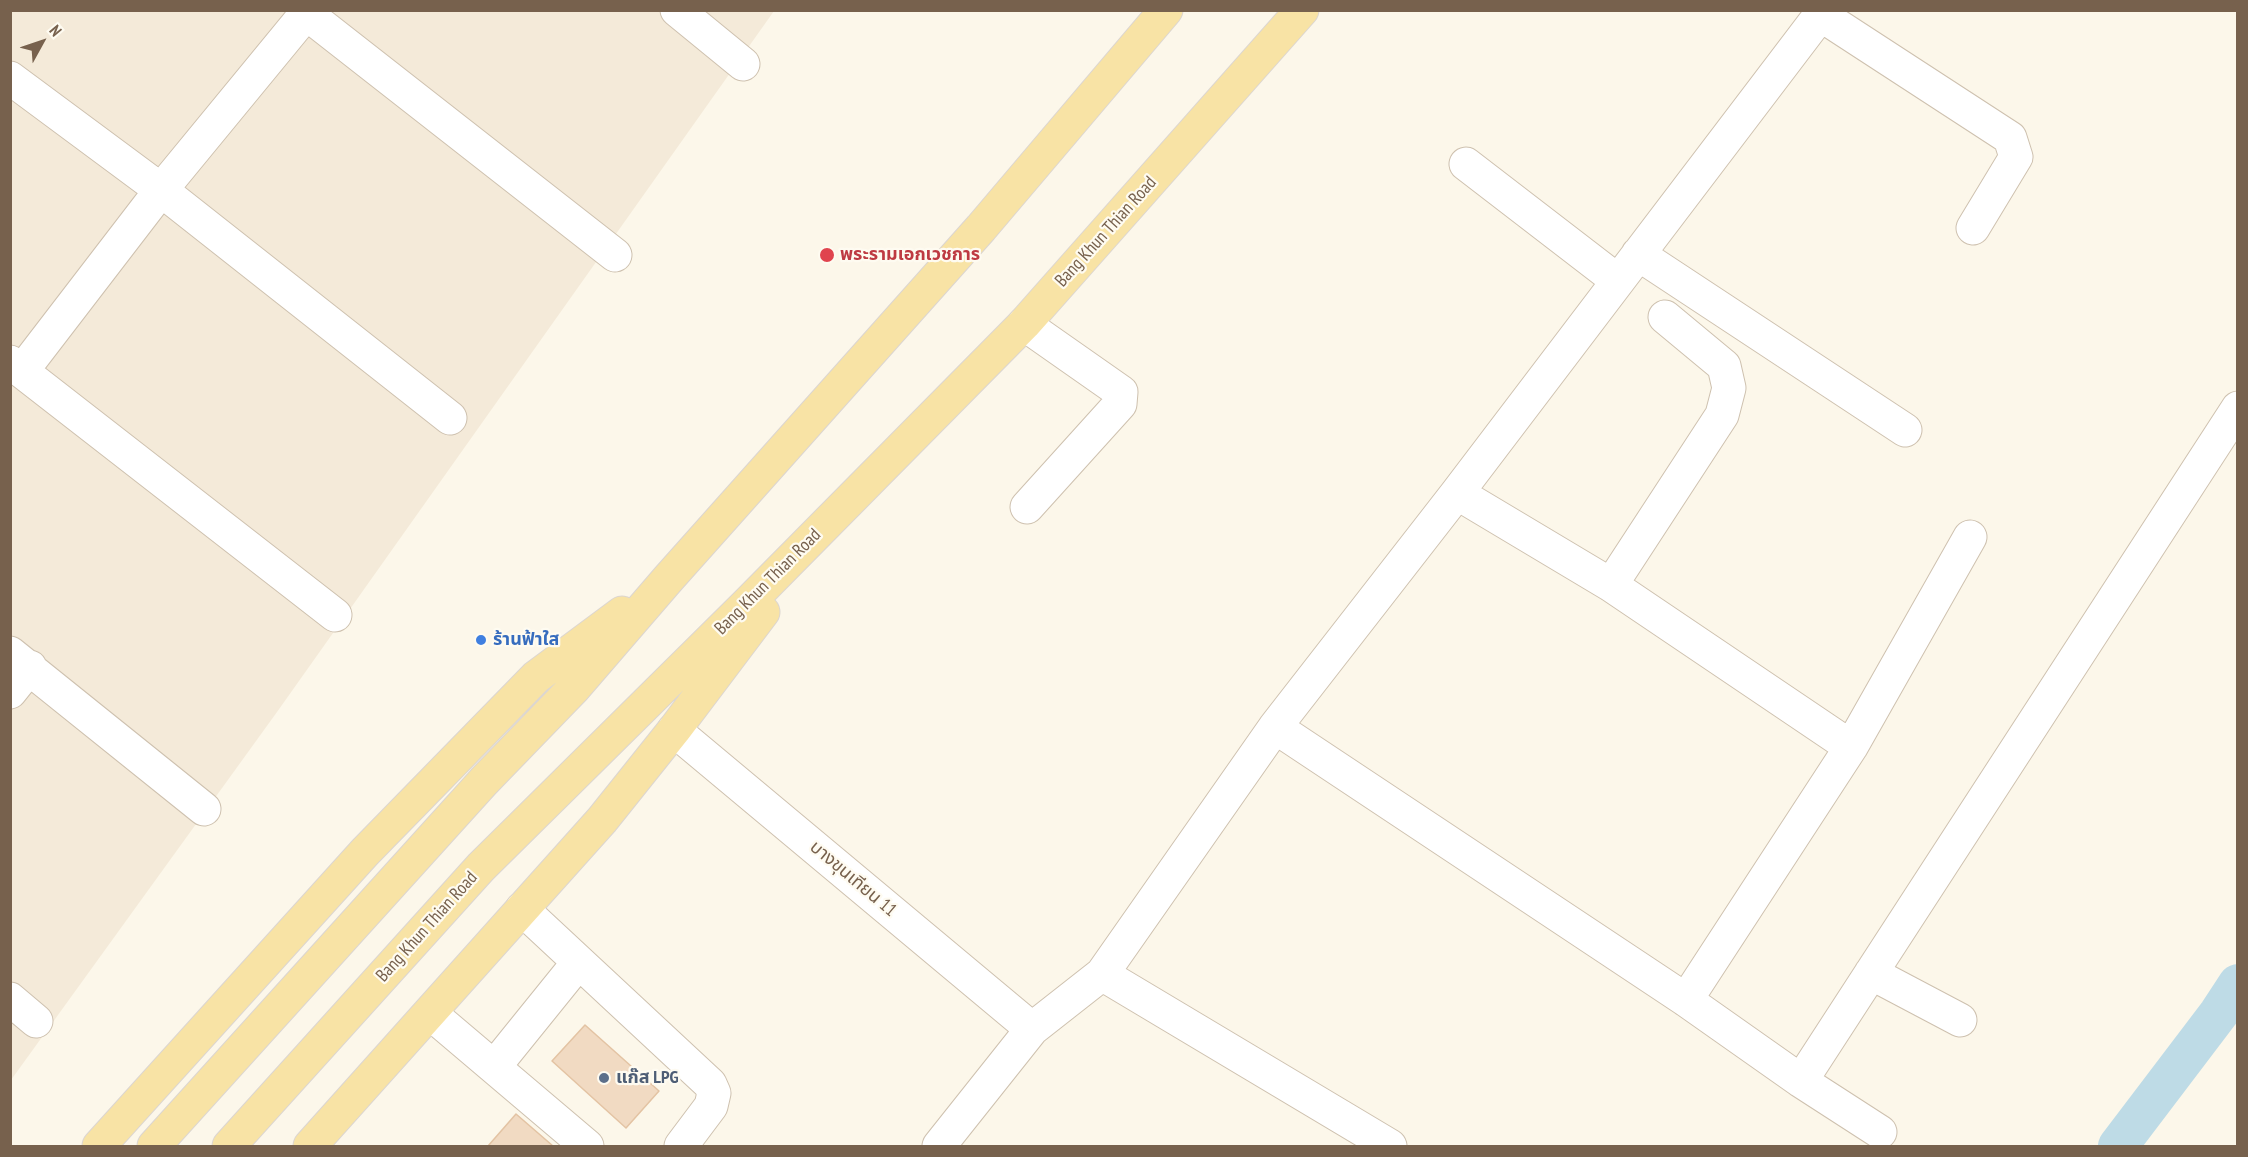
<!DOCTYPE html>
<html>
<head>
<meta charset="utf-8">
<style>
  body { margin:0 }
  #map { position:relative; width:2248px; height:1157px; overflow:hidden; background:#fcf7ea; font-family:"PT Sans Narrow",sans-serif }
  canvas { display:block }
  .frame { position:absolute; inset:0; border:12px solid #77614d; pointer-events:none }
  .north { position:absolute; left:12px; top:12px; width:60px; height:60px; -webkit-text-stroke:4px #fefbf1; paint-order:stroke; rotate:50deg; font-size:16px; font-weight:700; line-height:24px; text-align:center; color:#77614d }
  .north::after { content:''; display:block; margin:auto; width:21px; height:27px; background:#77614d; clip-path:polygon(50% 0,100% 100%,50% 72%,0 100%) }
</style>
</head>
<body>
<div id="map">
<canvas width="2248" height="1157"></canvas>
<div class="frame"></div>
<div class="north">N</div>
</div>
<script>
const g = document.querySelector('canvas').getContext('2d');
g.lineJoin = 'round';
function paint(path, color) { g.fillStyle = color; g.fill(path, 'evenodd'); }
function stroke(path, color, width, dash) { g.strokeStyle = color; g.lineWidth = width; g.lineCap = dash ? 'butt' : 'round'; g.setLineDash(dash || []); g.stroke(path); }
function drawText(font, color, halo, rows, align = 'center') {
  g.font = font + ' "PT Sans Narrow","Noto Sans Thai",sans-serif'; g.lineWidth = 4.5; g.setLineDash([]); g.textBaseline = 'middle'; g.strokeStyle = halo; g.fillStyle = color; for (const [text, x, y, turn = 0] of rows) {
    g.save(); g.translate(x, y); g.rotate((+turn || 0) * Math.PI / 180); g.textAlign = isNaN(turn) ? turn : align; if (halo) g.strokeText(text, 0, 0); g.fillText(text, 0, 0); g.restore();
  }
}
paint(new Path2D(`
  M11,11H774L277,712L11,1080Z`), '#f4ead9');
stroke(new Path2D(`
  M2118,1146L2219,1013L2238,984`), '#bedbe6', 40);
const building = new Path2D(`
  M585,1025L659,1091L626,1128L552,1061Z
  M516,1114L553,1146H488Z`);
paint(building, '#f1dac2');
stroke(building, '#e3c3a3', 1.5);
const minor = new Path2D(`
  M302,10L615,255
  M677,10L743,64
  M1821,15L2010,138L2016,157L1973,228
  M10,78L161,190L450,418
  M1466,164L1618,281
  M1638,254L1905,430
  M1024,324L1121,392L1120,404L1027,507
  M10,362L335,615
  M22,371L161,190L309,10
  M1457,493L1611,585L1851,747
  M1611,585L1722,415L1729,388L1724,366L1665,317
  M10,653L204,809
  M10,692L30,667
  M1275,727L1686,1000L1801,1081L1880,1132
  M674,730L1032,1029
  M522,909L710,1084L714,1093L711,1106L681,1146
  M1871,973L1960,1020
  M1102,974L1390,1146
  M10,999L36,1021
  M1686,1000L1851,747L1970,537
  M430,1013L587,1146
  M494,1067L578,963
  M1801,1081L2238,408
  M939,1146L1032,1029L1102,974L1275,727L1457,493L1824,10`);
const major = new Path2D(`
  M99,1146L365,852L536,677L622,613
  M154,1146L484,781L574,688L668,579L981,228L1166,10
  M229,1146L481,867L747,604L1024,324L1302,10
  M310,1146L602,820L674,730L763,612`);
stroke(minor, '#cec1af', 35);
stroke(major, '#dcd6d1', 35);
stroke(minor, '#fff', 33);
stroke(major, '#f8e3a5', 33);
for (const [x, y, r, color] of [
  [827,255,8,"#e0444e"],
  [481,640,6,"#3f7fe0"],
  [604,1078,6,"#5c6f8a"]
]) { const dot = new Path2D(); dot.arc(x, y, r, 0, 2 * Math.PI); g.fillStyle = color; g.fill(dot); stroke(dot, '#fefbf1', 2); }
drawText('18px', '#77614d', '#fefbf1', [
  ["Bang Khun Thian Road",1106,232,-48],
  ["Bang Khun Thian Road",768,582,-45],
  ["บางขุนเทียน 11",853,879,40],
  ["Bang Khun Thian Road",427,927,-48]
]);
drawText('bold 18px', '#be3a42', '#fefbf1', [
  ["พระรามเอกเวชการ",840,255]
], 'left');
drawText('bold 18px', '#366cbe', '#fefbf1', [
  ["ร้านฟ้าใส",493,640]
], 'left');
drawText('bold 18px', '#4e5e75', '#fefbf1', [
  ["แก๊ส LPG",616,1078]
], 'left');
</script>
</body>
</html>
